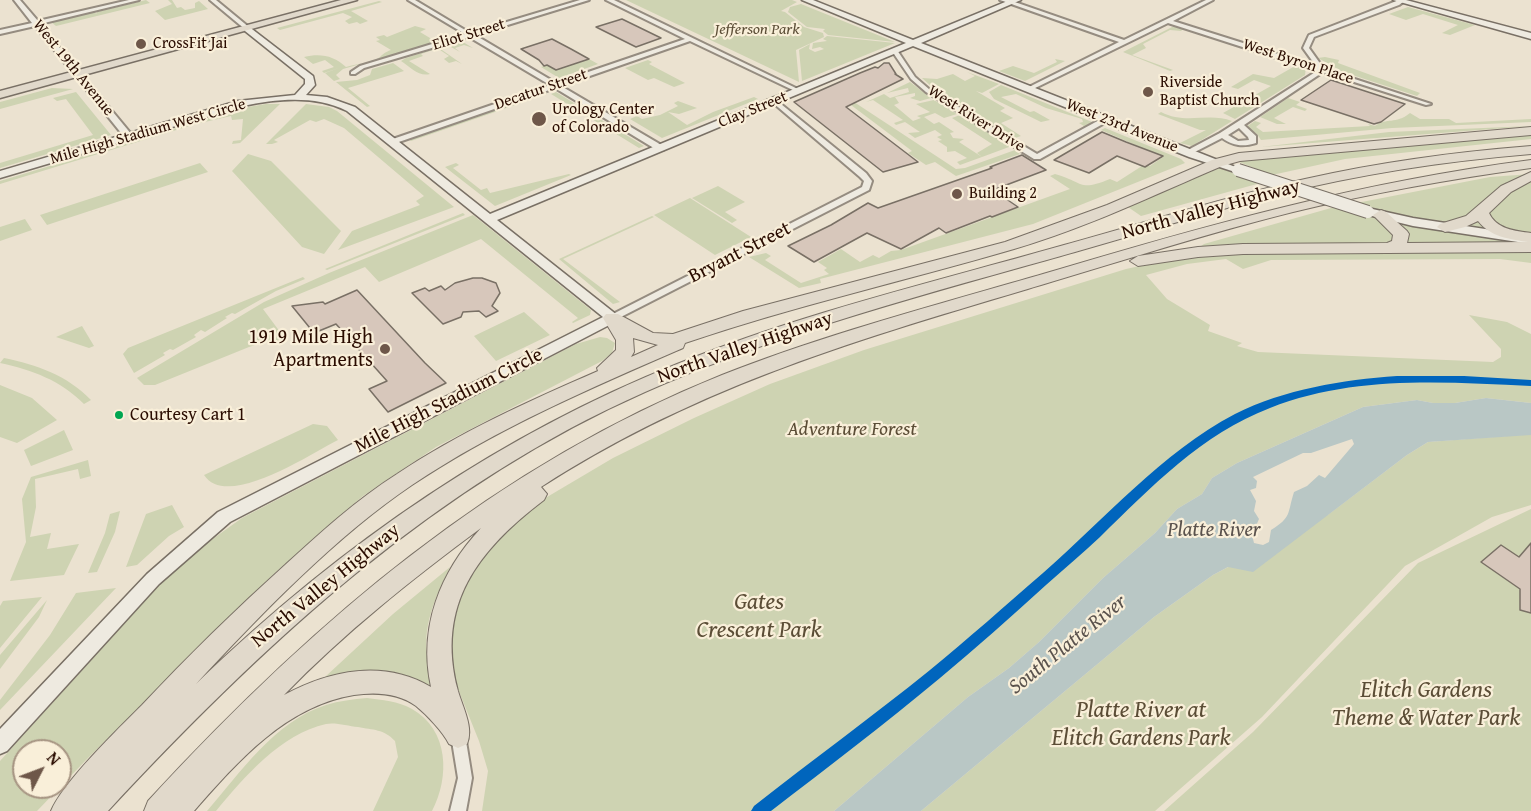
<!DOCTYPE html>
<html>
<head>
<meta charset="utf-8">
<style>
  body { margin:0 }
  #map { position:relative; width:1531px; height:811px; overflow:hidden; background:#ebe2d0; font-family:"Gentium Book Plus",serif }
  canvas { display:block }
  .north { position:absolute; left:12px; top:739px; width:60px; height:60px; box-sizing:border-box; background:#f9efd9; border:2px solid #a69482; border-radius:50%; rotate:48deg; font-size:16px; font-weight:700; line-height:24px; text-align:center; color:#2a0c00 }
  .north::after { content:''; display:block; margin:auto; width:21px; height:27px; background:#6e5749; clip-path:polygon(50% 0,100% 100%,50% 72%,0 100%) }
</style>
</head>
<body>
<div id="map">
<canvas width="1531" height="811"></canvas>
<div class="north">N</div>
</div>
<script>
const g = document.querySelector('canvas').getContext('2d');
g.lineJoin = 'round';
function paint(path, color) { g.fillStyle = color; g.fill(path, 'evenodd'); }
function stroke(path, color, width, dash) { g.strokeStyle = color; g.lineWidth = width; g.lineCap = dash ? 'butt' : 'round'; g.setLineDash(dash || []); g.stroke(path); }
function drawText(font, color, halo, rows, align = 'center') {
  g.font = font + ' "Gentium Book Plus",serif'; g.lineWidth = 4.5; g.setLineDash([]); g.textBaseline = 'middle'; g.strokeStyle = halo; g.fillStyle = color; for (const [text, x, y, turn = 0] of rows) {
    g.save(); g.translate(x, y); g.rotate((+turn || 0) * Math.PI / 180); g.textAlign = isNaN(turn) ? turn : align; if (halo) g.strokeText(text, 0, 0); g.fillText(text, 0, 0); g.restore();
  }
}
paint(new Path2D(`
  M146,0L150,3L56,26L51,22L95,12L96,14L97,12Z
  M168,0H172L177,8L181,7L185,10L195,8V3L199,1L208,9L165,20L155,11L172,4Z
  M626,0H792L797,2L781,11L785,12L804,27L823,33L824,37L796,50L799,82Z
  M379,1L382,2L351,11L368,21L360,24L357,22L349,24L345,21L352,17L343,13L280,30L277,28Z
  M801,4L895,42L828,35L823,31L825,29L807,27L788,12L790,7Z
  M1408,7L1475,25L1450,35L1442,33L1458,25L1423,14L1406,20L1389,14Z
  M1176,25L1184,28L1181,31L1170,30L1143,44L1146,48L1132,55L1173,70L1170,71L1123,52Z
  M415,26L426,29L420,32L430,38L454,37L343,69L336,75L340,79L334,81L325,73L339,68L324,73L322,71L334,67L325,60L313,64L304,57C321,53 334,56 346,67C355,64 372,63 380,57C382,55 385,52 391,50L376,41L380,40L376,37L384,35L387,37Z
  M827,36L895,43L802,81L799,50L810,44L809,49L815,52L824,49L820,47L812,49L813,43L827,41L823,39Z
  M463,42L473,48L464,45L455,48L460,52L451,47L442,50L462,64L456,61L449,63L444,59L449,56L440,50L434,52L433,50L421,54L423,56L409,61L430,74C419,77 410,67 401,61L406,58L400,60L449,44L451,45Z
  M1325,57L1339,60L1338,63L1420,93L1417,96L1343,72L1318,58Z
  M589,59L598,64L559,78L541,67L546,65L556,70Z
  M1055,59L1065,61L1025,81L999,71L1013,66L1034,73L1057,62Z
  M648,60L652,62L649,64L685,83L674,87L654,78L648,80L625,68Z
  M393,63L404,71L348,88L370,106L367,107L336,82L357,80L370,75L372,69Z
  M1295,66L1306,67L1305,75L1235,119L1223,113L1271,86L1254,80L1238,89L1231,87L1253,74L1274,78Z
  M967,72L999,84L982,93L976,91L1005,108L1000,111L1013,118L1001,123L1021,136L1015,138C984,119 948,103 922,78L937,79L953,74L965,81L975,76Z
  M910,82L931,98L920,101L910,98L915,96V93L895,97L899,103L894,105L913,121L921,118L917,116L930,112L916,104L934,100L957,114L944,118L935,113L924,117L934,124L939,122L954,132L950,133L953,138L964,139L959,142L982,157L960,165L957,162L967,158L955,151L947,152V147L938,141L942,140L937,137L942,135L935,130L915,138L908,133L920,132L905,122L896,125L894,123L903,120L873,100L866,102L884,94L890,98L909,92L908,88L887,93Z
  M1001,85L1092,122L1076,132L1084,126L1079,123L1083,122L1082,119L1046,108L1016,94L1001,97L1030,112L1034,111L1050,120L1041,122L994,99L989,92Z
  M52,88L73,89L0,109V102Z
  M76,92L111,135L0,168V163L93,135L66,99L57,101L53,98Z
  M545,92L547,94L411,141L409,139Z
  M556,92L644,146L639,148L551,94Z
  M754,97L758,99L662,138L630,119L637,116L642,119L660,115L678,106L674,103L678,101L697,108L679,114L668,112L687,125L713,112Z
  M1288,98L1300,102L1296,105L1307,109L1305,111L1293,107L1274,118L1286,124H1277L1260,117Z
  M854,102L956,169L965,168L1015,150L1020,154L956,176L935,162L926,165L908,153L912,151L851,105Z
  M266,104H280L240,143L232,144L233,141L241,140L243,119L232,120L231,116L196,124L0,184V181L242,108Z
  M306,104L329,107L337,111L454,207L338,250L352,231L420,205L416,201L424,196L344,128L324,119L316,122L310,120L274,140L278,142L272,144H266Z
  M1161,112C1185,125 1209,112 1232,121L1192,146L1180,143L1206,130H1200L1158,114Z
  M1410,113L1420,119H1449L1456,123L1531,119V122L1392,128L1261,140L1257,134L1246,127L1255,121L1261,123L1256,127L1263,132L1370,126L1368,124L1375,126C1387,117 1395,125 1410,113Z
  M960,115L1008,144L1009,147L982,157L977,153L992,144L952,118Z
  M1531,126L1261,147L1389,132Z
  M1105,128L1181,159L1185,163L1033,224L820,279L821,283L799,288L749,257L766,253L771,256L765,260L801,283L829,274L824,270L827,268L818,262L841,249L860,262L873,255L879,258L891,251L901,250L1070,189L1050,176L1055,174C1084,182 1078,192 1110,179L1117,182L1142,166H1150L1163,157L1101,130Z
  M1531,134V139L1345,159L1272,175L1239,162L1247,159Z
  M248,154L271,161L341,231L324,254L302,247L232,171Z
  M200,163L208,172L47,225L40,215Z
  M456,163L459,165L453,168L481,190L487,188L490,193L569,174L571,175L495,206L445,167Z
  M1219,168L1264,182L1141,216L1128,207Z
  M1531,174V263L1500,259L1271,260L1243,269L1226,259L1187,264L1146,275L1167,299L1210,325L1208,331L1242,343L1237,346L1258,352L1493,362L1501,357V349L1469,315L1507,322L1531,334V403L1486,398L1455,403H1433L1417,400L1363,407L1237,463L1212,478L1202,494L1177,509L1155,533L1103,578L1039,642L1009,668L968,697L834,811H482L488,771L479,741L456,684L450,653L453,612L460,589L488,544L542,500L613,458L694,418L770,384L864,350L1126,269L1186,256L1204,244L1331,208L1490,177Z
  M718,186L745,202L725,212L737,220L732,223L692,198Z
  M690,198L751,237L715,255L654,215Z
  M463,213L465,215L327,270L325,269Z
  M473,215L591,310L590,315L573,323L572,322L578,318L481,239L379,282L365,267L263,309L286,340L284,343L264,342L249,347L155,385H144L137,378L264,302L329,273Z
  M652,216L654,217L563,259L620,302L613,304L559,259Z
  M25,219L32,230L0,241V227Z
  M303,277L305,279L276,291L235,314L232,313L225,317L227,318L205,332L201,330L194,335L196,337L173,350L170,349L163,353L165,355L134,373L123,354L128,348Z
  M524,312L550,335L496,361L474,336Z
  M82,326L94,346L89,348L56,337Z
  M600,337L607,338L615,343L612,353L602,361L436,447L363,496L277,571L88,758L37,811H0V761L161,583L200,548L242,518L576,344ZM24,751H60V787H24Z
  M4,358C37,365 67,375 91,400L84,404C60,380 32,370 0,363Z
  M0,385L32,398L57,420L17,443L0,437Z
  M313,424L327,426L338,440C310,454 227,510 204,475Z
  M64,430L73,450L31,466L24,450Z
  M1520,435H1531V505L1492,517L1405,566L1262,717L1155,811H921L1154,617L1213,575L1329,514L1407,455L1428,442Z
  M88,460L91,476L80,479L78,469L35,479L36,507L30,537L51,533L47,549L79,544L64,575L10,581L26,542L22,499L31,477Z
  M172,505L184,527L169,536L137,565L126,567L146,514Z
  M1531,509V811H1164L1253,732L1418,563Z
  M120,511L115,532L97,572L88,573L105,533L110,514Z
  M450,567C436,596 421,627 428,661C431,675 439,691 444,705L422,687L312,689L393,614Z
  M116,588L0,710V700L50,635L76,593Z
  M42,597L0,648V606L3,601Z
  M47,600L39,617L0,669V655Z
  M367,698C382,700 398,701 412,709C449,730 450,777 432,811H373L398,757L395,741C384,729 373,730 358,727C348,726 335,722 326,724C281,734 244,777 216,811H207C240,773 275,721 326,705C339,701 353,699 367,698Z`), '#ced3b2');
paint(new Path2D(`
  M1486,398L1531,403V435L1428,442L1407,455L1253,572L1228,567L1213,575L1154,617L921,811H834L968,697L1009,668L1039,642L1103,578L1155,533L1177,509L1202,494L1212,478L1237,463L1363,407L1417,400L1433,403H1455ZM1352,439L1354,444L1325,478L1319,475L1307,486L1294,492C1287,514 1292,517 1271,530L1269,542L1263,545L1254,543L1252,535L1259,519L1254,511L1256,501L1250,490L1256,488L1257,481L1253,477L1303,453H1311Z`), '#b9c7c5');
const building = new Path2D(`
  M622,19L661,38L636,47L596,27Z
  M552,39L571,49L589,59L556,70L547,65L544,66L539,60L521,49Z
  M884,63H889L896,74H895L903,79L846,107L918,162L883,172L794,102L860,73L875,67L878,68Z
  M1331,80L1405,104L1381,122L1374,124L1301,100Z
  M1102,132L1126,142L1163,156L1145,167L1117,156L1089,173L1054,160Z
  M1022,155L1046,170L993,190L1018,207L992,217L990,216L946,233L939,228L901,249L867,233L814,262L788,246L831,225L868,203L878,208L992,168L990,167Z
  M473,278H482L496,283L500,293L492,306L498,311L486,317L479,311L463,312L461,317L443,324L412,293L425,288L429,291L441,286L445,290L455,283Z
  M357,290L425,363L446,383L388,412L369,389L387,381L336,324L314,333L292,306L323,302L325,304Z
  M1531,543V613L1520,610V589L1481,562L1501,545L1519,557Z`);
paint(building, '#d7c7bb');
stroke(building, '#797065', 1.5);
const street = new Path2D(`
  M14,0H20L38,21L129,0H139L40,24L132,135V139H126L35,26L0,34V30L32,23Z
  M210,0H216L250,28V30H246Z
  M408,0H415L470,33L580,0H589L475,35L556,83L685,39L606,0H614L802,91L797,92L690,41L561,86L663,146V150H657L555,88L393,144L389,142L390,140L550,85L469,37L364,68L355,74H351V72L360,66L465,34Z
  M1000,0H1009L1124,40L1206,0H1213L1173,21L1316,66L1303,48L1309,35L1399,0H1406L1399,5L1314,37L1309,48L1324,69L1431,104L1426,105L1323,72L1244,125L1256,136V143C1243,147 1233,146 1222,138L1189,155L1185,153L1186,151L1220,133L1317,71L1168,23L1029,91L1026,89L1027,88L1119,42ZM1239,128L1248,137L1249,140L1238,141L1228,135Z
  M893,50H897L915,77L930,90L1037,154L1103,118L1110,120L1040,159H1034L926,92L911,79L892,51Z
  M772,100H776L866,173L872,181L869,190L615,320H609L607,318L609,316L862,187L864,181L860,177L772,102Z
  M458,728L463,730L465,735L472,778L466,811H450L458,778L451,735L453,730Z`);
const secondary = new Path2D(`
  M802,0H813L913,40L1010,0H1021L921,43L1243,170L1238,173L1189,157L913,46L497,220L617,315L619,318L617,321L230,522L159,584L7,751L0,754V729L147,574L218,512L603,317L347,111C315,95 277,99 243,106L0,178V171L238,101L295,95L305,84V79L245,31L244,29L248,26L313,76L315,85L306,95L327,97L355,107L490,214L906,43Z
  M1393,0H1406L1531,33V39Z
  M1368,208L1413,218L1531,236V244L1413,226L1364,214L1362,212Z`);
const primary = new Path2D(`
  M341,0H357L0,98V91Z`);
const highway = new Path2D(`
  M1531,127V135L1240,161L1222,166C1154,195 1086,228 1014,249C905,281 793,306 685,343L683,348C591,388 497,428 412,485C336,536 259,616 196,684C335,549 497,436 677,364C802,313 934,282 1064,245C1144,223 1224,197 1305,179C1380,162 1455,152 1531,146V154C1445,161 1360,174 1276,195C1208,212 1142,233 1075,252C930,293 783,331 645,392C434,485 263,644 108,811H51C63,782 118,729 142,705C188,656 235,610 285,565C320,533 356,500 397,474C460,432 529,401 598,371L597,368L616,350V340L603,318L606,314H618L653,333L673,334L743,311L1005,242L1107,205L1212,160L1239,153ZM633,338L658,345L631,357L634,352Z
  M1531,160V168C1451,179 1372,193 1293,212C1208,233 1125,260 1041,285C863,338 698,385 541,487L547,494L544,500C478,550 435,605 458,691C463,708 474,728 467,744L458,748L449,744C443,732 427,715 416,706C398,693 376,692 354,695C286,706 238,761 194,811H144L148,801C313,622 493,467 722,375C826,334 936,305 1043,274C1207,225 1360,182 1531,160ZM481,528C440,572 418,627 431,687C384,659 330,670 284,695C344,633 412,579 481,528Z
  M1531,172V181L1511,192L1489,213C1496,229 1515,231 1531,233V252L1243,254L1198,257L1138,266L1130,261L1138,256L1198,247L1243,244L1387,243L1392,241L1393,235L1373,215L1381,210L1386,212L1407,231L1409,234L1407,243L1528,242C1510,239 1490,237 1478,221L1465,227L1445,232L1437,227L1440,224L1466,216L1501,186Z`);
stroke(street, '#958c80', 4);
stroke(secondary, '#797065', 3);
stroke(primary, '#797065', 3);
stroke(highway, '#797065', 2);
paint(street, '#eeeae0');
paint(secondary, '#eeeae0');
paint(primary, '#e1d9cb');
paint(highway, '#e1d9cb');
const secondaryBridge = new Path2D(`
  M1238,170L1368,212`);
stroke(secondaryBridge, '#797065', 14, []);
stroke(secondaryBridge, '#eeeae0', 12);
paint(new Path2D(`
  M1397,376H1464L1531,380V386C1444,382 1353,375 1270,408C1202,434 1151,487 1100,537C1083,553 1064,569 1046,585C1011,617 976,648 940,678C885,724 828,767 771,811H751L754,806C812,760 872,717 930,670C968,639 1006,605 1043,573C1105,519 1161,453 1235,414C1285,389 1342,380 1397,376Z`), '#0065bd');
for (const [x, y, r, color] of [
  [141,44,6,"#6e5749"],
  [1148,92,6,"#6e5749"],
  [539,119,8,"#6e5749"],
  [957,194,6,"#6e5749"],
  [385,349,6,"#6e5749"],
  [119,415,5,"#00a651"]
]) { const dot = new Path2D(); dot.arc(x, y, r, 0, 2 * Math.PI); g.fillStyle = color; g.fill(dot); stroke(dot, '#f9efd9', 2); }
drawText('italic 16px', '#5b4d36', '#f9efd9', [
  ["Jefferson Park",757,30]
]);
drawText('16px', '#2a0c00', '#f9efd9', [
  ["Eliot Street",469,35,-17],
  ["West Byron Place",1298,62,18],
  ["West 19th Avenue",73,68,51],
  ["Decatur Street",541,90,-19],
  ["Clay Street",753,110,-22],
  ["West River Drive",976,119,32],
  ["West 23rd Avenue",1122,126,22],
  ["Mile High Stadium West Circle",148,132,-16]
]);
drawText('16px', '#2a0c00', '#f9efd9', [
  ["CrossFit Jai",153,44],
  ["Riverside",1160,83],
  ["Baptist Church",1160,101],
  ["Urology Center",552,110],
  ["of Colorado",552,128],
  ["Building 2",969,194]
], 'left');
drawText('18px', '#2a0c00', '#f9efd9', [
  ["Courtesy Cart 1",130,415]
], 'left');
drawText('20px', '#2a0c00', '#f9efd9', [
  ["North Valley Highway",1211,210,-15],
  ["Bryant Street",740,253,-27],
  ["North Valley Highway",745,348,-19],
  ["Mile High Stadium Circle",449,401,-27],
  ["North Valley Highway",326,586,-39]
]);
drawText('20px', '#2a0c00', '#f9efd9', [
  ["1919 Mile High",373,338],
  ["Apartments",373,361]
], 'right');
drawText('italic 20px', '#5b4d36', '#f9efd9', [
  ["Adventure Forest",852,430]
]);
drawText('italic 21px', '#5a524d', '#f9efd9', [
  ["Platte River",1214,531],
  ["South Platte River",1068,645,-39]
]);
drawText('italic 24px', '#5b4d36', '#f9efd9', [
  ["Gates",759,603],
  ["Crescent Park",759,631],
  ["Elitch Gardens",1426,691],
  ["Theme & Water Park",1426,719],
  ["Platte River at",1141,711],
  ["Elitch Gardens Park",1141,739]
]);
</script>
</body>
</html>
